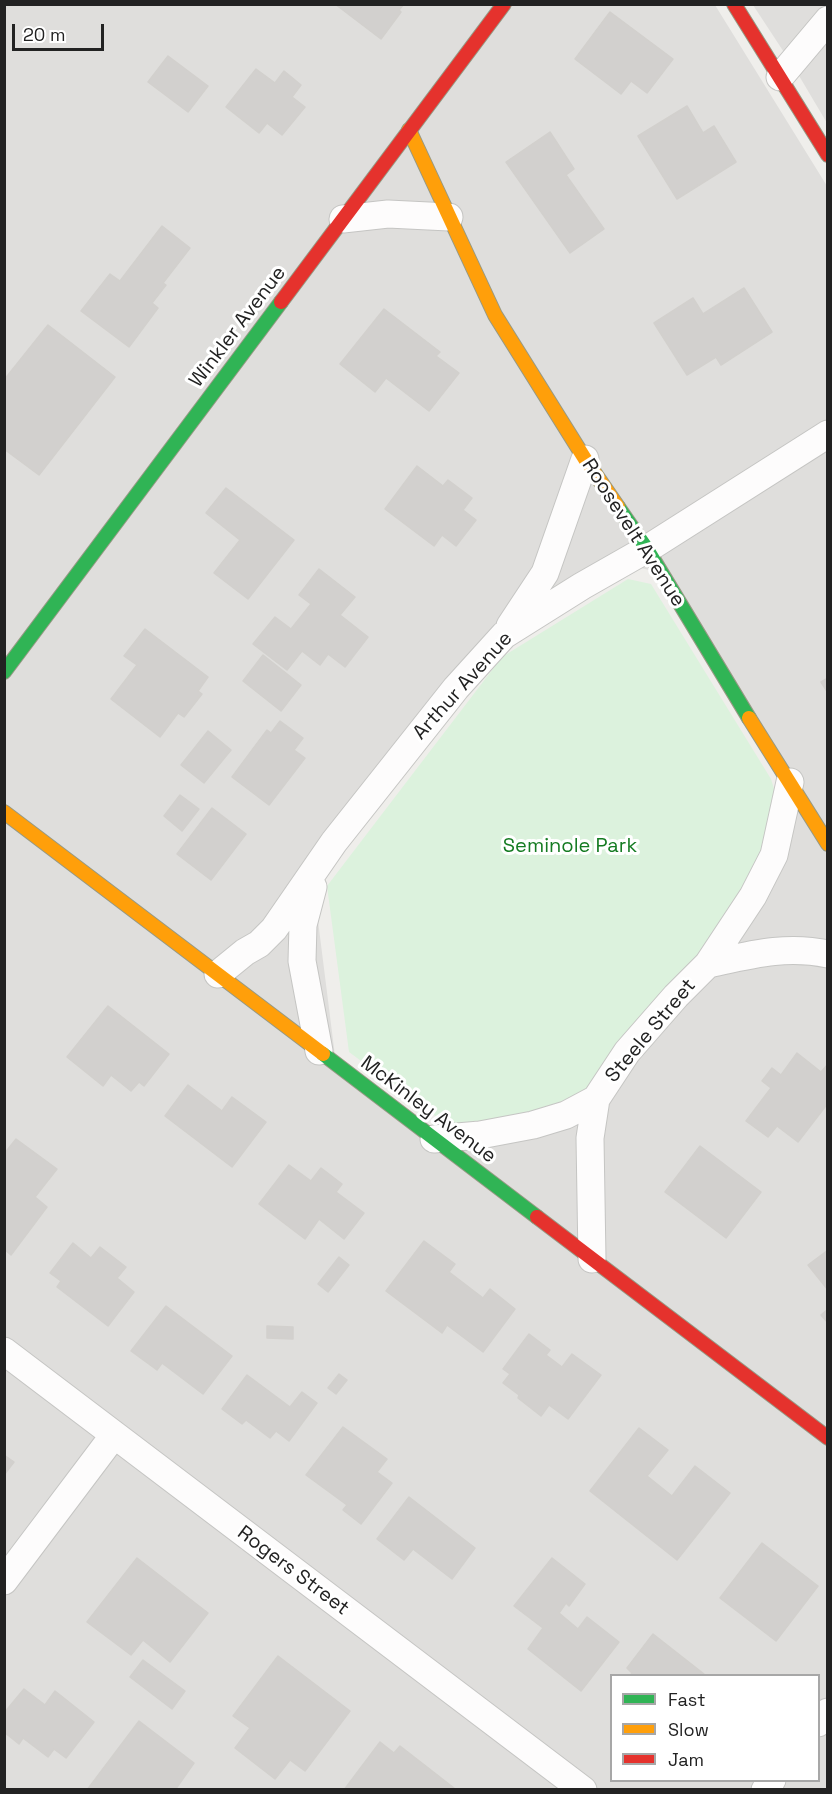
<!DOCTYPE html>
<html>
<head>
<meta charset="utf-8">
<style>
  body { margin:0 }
  #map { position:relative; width:832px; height:1794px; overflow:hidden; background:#efeeeb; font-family:"Space Grotesk",sans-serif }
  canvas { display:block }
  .frame { position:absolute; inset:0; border:6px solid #222; pointer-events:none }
  .legend { position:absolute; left:610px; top:1674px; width:210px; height:108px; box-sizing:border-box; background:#fff; border:2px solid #a7a7a7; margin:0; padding:8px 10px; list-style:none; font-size:18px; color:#222 }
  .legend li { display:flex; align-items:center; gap:12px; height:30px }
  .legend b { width:30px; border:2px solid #a7a7a7 }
  .scale { position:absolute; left:12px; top:24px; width:92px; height:27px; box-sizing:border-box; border:3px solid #222; border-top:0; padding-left:8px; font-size:18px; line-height:21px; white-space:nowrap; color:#222; -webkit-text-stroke:4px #fff; paint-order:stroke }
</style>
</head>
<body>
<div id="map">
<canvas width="832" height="1794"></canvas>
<div class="frame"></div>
<ul class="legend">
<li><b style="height:8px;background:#30b455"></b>Fast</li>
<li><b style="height:8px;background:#ff9f0a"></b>Slow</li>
<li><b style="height:8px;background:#e5322d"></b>Jam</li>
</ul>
<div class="scale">20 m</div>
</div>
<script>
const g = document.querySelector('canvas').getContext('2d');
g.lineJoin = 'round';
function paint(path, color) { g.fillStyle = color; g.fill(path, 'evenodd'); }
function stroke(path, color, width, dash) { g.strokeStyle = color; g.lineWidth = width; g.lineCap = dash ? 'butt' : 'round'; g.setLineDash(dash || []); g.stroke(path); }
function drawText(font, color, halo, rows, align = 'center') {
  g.font = font + ' "Space Grotesk",sans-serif'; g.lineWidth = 6; g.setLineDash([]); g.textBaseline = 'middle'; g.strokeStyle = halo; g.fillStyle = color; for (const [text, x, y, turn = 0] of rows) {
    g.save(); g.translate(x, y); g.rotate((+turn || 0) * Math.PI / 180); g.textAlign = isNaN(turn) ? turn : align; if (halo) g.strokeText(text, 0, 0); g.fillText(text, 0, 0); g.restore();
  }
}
paint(new Path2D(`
  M5,5H715L827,186V1789L5,1790ZM629,565L657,572L791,802L598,1101L443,1138L335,1056L313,881L490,648ZM612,1676H818V1780H612Z
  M753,5H827V123L795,69Z`), '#dfdedc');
paint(new Path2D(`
  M628,579L651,584L771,779L777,798L761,869L706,946L591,1088L520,1120L446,1124L349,1052L327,886L502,657Z`), '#dcf2dd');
const building = new Path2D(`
  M335,4H404L399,10L401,12L381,39Z
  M610,12L673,59L647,93L631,81L621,94L575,59Z
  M168,56L208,86L188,112L148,82Z
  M256,69L275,83L284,71L301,85L292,97L305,107L282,135L267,123L259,133L226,107Z
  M687,106L703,133L714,126L736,162L677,199L638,136Z
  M550,132L574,169L566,175L604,229L570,253L506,162Z
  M162,226L190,248L163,283L166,285L152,303L158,308L129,347L81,311L110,274L120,281Z
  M744,288L772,332L721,365L716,357L687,375L654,323L693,298L703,314Z
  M384,309L440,352L436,356L459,373L429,411L386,378L375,392L340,364Z
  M48,325L115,377L39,475L4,449V380Z
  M417,466L443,486L448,480L472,498L463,510L476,520L456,546L442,535L434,546L385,509Z
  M226,488L294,540L248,599L214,573L240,540L206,513Z
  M319,569L355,597L340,615L368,637L345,667L328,654L320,665L302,651L287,670L253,644L275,617L291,629L311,604L299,595Z
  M145,629L208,677L198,691L202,694L184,717L178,713L160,737L111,699L137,665L124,656Z
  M263,655L301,685L281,711L243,681Z
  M828,678V693L821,682Z
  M280,721L303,738L294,750L305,758L269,805L232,777L267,730L271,733Z
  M208,731L231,750L204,783L181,765Z
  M180,795L199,809L182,831L164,816Z
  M212,808L246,834L211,880L177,854Z
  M108,1006L169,1054L144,1086L139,1082L131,1091L111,1075L103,1086L67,1057Z
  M797,1053L821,1072L828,1064V1103L798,1142L777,1126L768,1137L746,1121L771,1088L762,1081L772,1068L781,1075Z
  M188,1085L222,1111L232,1097L266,1122L232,1167L165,1116Z
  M16,1139L57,1169L35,1197L47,1207L11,1255L4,1249V1154Z
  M700,1146L761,1192L726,1238L665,1192Z
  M289,1165L311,1181L321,1168L342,1184L336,1192L364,1213L344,1239L319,1219L305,1239L259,1204Z
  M424,1241L455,1264L449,1272L483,1298L490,1289L515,1309L483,1352L447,1325L442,1333L386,1291Z
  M73,1243L91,1258L100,1247L126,1267L117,1278L134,1292L108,1326L57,1287L61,1281L50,1273Z
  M828,1250V1290L808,1265Z
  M339,1257L349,1265L328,1292L318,1284Z
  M166,1306L232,1356L203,1394L162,1363L157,1370L131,1351Z
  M828,1309V1323L821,1315Z
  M267,1326L293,1327V1339L267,1338Z
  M529,1334L550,1350L546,1355L562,1367L572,1354L601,1375L568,1419L549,1405L541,1416L518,1398L519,1395L503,1383L510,1374L503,1369Z
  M339,1374L347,1380L336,1394L328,1388Z
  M247,1375L290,1407L302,1392L317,1403L289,1441L276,1431L270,1438L246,1420L242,1424L222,1409Z
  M343,1427L387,1459L377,1472L392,1483L361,1524L343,1510L347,1505L306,1475Z
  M639,1428L668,1450L647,1476L672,1496L695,1466L730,1493L677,1560L590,1491Z
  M4,1455L14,1462L4,1475Z
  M409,1497L475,1548L452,1579L413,1549L404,1560L377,1539Z
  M762,1543L818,1586L776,1641L720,1598Z
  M137,1558L208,1613L170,1662L143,1640L131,1655L87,1622Z
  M552,1558L585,1584L569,1606L566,1603L559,1613L578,1629L587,1617L619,1642L581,1691L528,1649L543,1628L514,1606Z
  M653,1634L704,1674L702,1676H630L632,1673L627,1668Z
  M278,1656L350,1711L305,1771L290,1760L275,1779L235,1748L250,1728L233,1716Z
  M143,1660L185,1691L172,1709L130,1677Z
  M24,1689L45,1705L55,1691L94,1722L66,1758L54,1749L48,1757L23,1738L19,1744L4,1732V1713Z
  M139,1721L194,1763L175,1790H150L147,1787L146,1790H87Z
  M380,1742L394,1753L400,1746L454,1788L344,1790Z`);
paint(building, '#d2d0ce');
stroke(building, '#d2d0cd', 1.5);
const street = new Path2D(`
  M780,77L828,20
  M343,219L388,214L449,217
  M510,626L545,573L585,459
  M313,887L303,925L302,961L319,1051
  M708,964C750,955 785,945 828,954
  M218,974L245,952L259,944L274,929L334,842L456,688L504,635L582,586L647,549L828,434
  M434,1139L480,1135L533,1125L566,1115L596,1099L627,1052L676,996L708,964L753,896L774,855L790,782
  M592,1259L590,1138L596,1099
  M4,1351L583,1790
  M4,1581L114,1435
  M818,1723L828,1712
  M765,1790L772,1780`);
const fast = new Path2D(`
  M618,507L647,549L749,718
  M4,672L281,302
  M323,1054L537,1217`);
const slow = new Path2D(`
  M409,130L495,315L585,459L618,507
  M749,718L828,844
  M4,812L323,1054`);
const jam = new Path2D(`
  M734,4L828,155
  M281,302L504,4
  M537,1217L828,1438`);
stroke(street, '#c5c5c3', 29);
stroke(fast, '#969984', 16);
stroke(slow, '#969984', 16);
stroke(jam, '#969984', 16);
stroke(street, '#fdfcfc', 27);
stroke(fast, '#30b455', 14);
stroke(slow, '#ff9f0a', 14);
stroke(jam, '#e5322d', 14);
drawText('20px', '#222', '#fff', [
  ["Winkler Avenue",238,327,-53],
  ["Roosevelt Avenue",633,533,57],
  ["Arthur Avenue",463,686,-48],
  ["Steele Street",651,1031,-50],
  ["McKinley Avenue",428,1110,37],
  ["Rogers Street",293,1571,37]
]);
drawText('20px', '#157b22', '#fff', [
  ["Seminole Park",570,847]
]);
</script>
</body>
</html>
